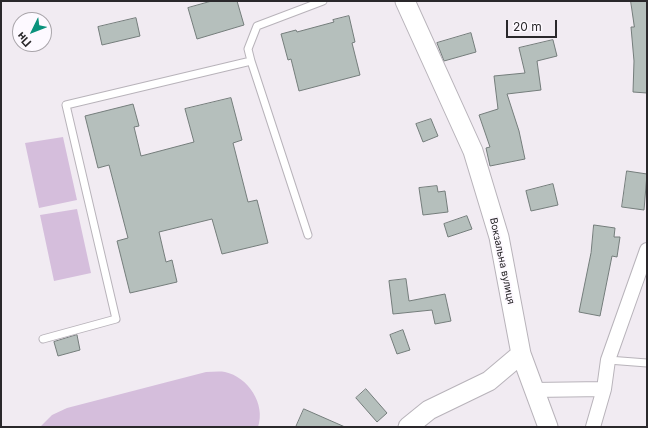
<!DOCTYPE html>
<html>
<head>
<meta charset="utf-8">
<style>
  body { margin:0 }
  #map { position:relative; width:648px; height:428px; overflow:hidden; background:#f1ebf2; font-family:Inter,sans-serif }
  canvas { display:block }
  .frame { position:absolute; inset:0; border:2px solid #2a282b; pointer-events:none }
  .north { position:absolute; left:12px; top:12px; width:40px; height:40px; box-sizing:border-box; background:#fdf9ff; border:1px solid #a9a5aa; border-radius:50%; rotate:227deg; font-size:11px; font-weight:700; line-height:16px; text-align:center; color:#2a282b }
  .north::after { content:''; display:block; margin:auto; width:14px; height:18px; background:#0a927c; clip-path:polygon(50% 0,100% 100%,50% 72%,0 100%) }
  .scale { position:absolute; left:506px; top:20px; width:51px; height:18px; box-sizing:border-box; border:2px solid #2a282b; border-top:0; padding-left:5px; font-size:12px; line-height:14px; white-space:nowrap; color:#2a282b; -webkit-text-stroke:3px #fdf9ff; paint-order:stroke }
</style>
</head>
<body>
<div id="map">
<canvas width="648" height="428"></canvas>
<div class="frame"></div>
<div class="north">Пн</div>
<div class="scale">20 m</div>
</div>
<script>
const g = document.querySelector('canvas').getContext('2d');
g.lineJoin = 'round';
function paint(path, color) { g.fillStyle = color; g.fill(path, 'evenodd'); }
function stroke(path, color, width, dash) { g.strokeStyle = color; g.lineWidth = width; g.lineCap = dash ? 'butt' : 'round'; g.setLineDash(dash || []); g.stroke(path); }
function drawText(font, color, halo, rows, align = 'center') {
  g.font = font + ' Inter,sans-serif'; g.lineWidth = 3.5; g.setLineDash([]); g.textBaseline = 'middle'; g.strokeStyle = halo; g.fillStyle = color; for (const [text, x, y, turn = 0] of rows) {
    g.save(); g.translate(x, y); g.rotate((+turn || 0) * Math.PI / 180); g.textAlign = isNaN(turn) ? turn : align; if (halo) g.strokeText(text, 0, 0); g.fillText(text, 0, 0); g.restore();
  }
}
paint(new Path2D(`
  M63,137L77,200L39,208L25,143Z
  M77,209L91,273L54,281L40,215Z
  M206,372C212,372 219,371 225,372C248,377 266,404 258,427H40L52,415L67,408Z`), '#d5bedc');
const building = new Path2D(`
  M212,1H237L244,25L197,39L188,8Z
  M631,1H647V93L633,92L634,61L631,27H634Z
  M349,16L355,42L352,43L360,75L299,91L291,59L288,60L281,34L296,30L297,32L334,22L333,20Z
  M136,18L140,36L102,45L98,27Z
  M471,33L476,52L444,61L437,43Z
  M553,40L557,56L537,61L541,90L507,94L519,131L525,159L490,166L486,148L490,147L479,115L498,109L494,76L525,73L519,48Z
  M231,98L242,140L233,143L248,202L257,200L268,243L222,254L212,219L159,232L166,262L172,260L177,282L130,293L117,241L128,238L109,165L98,168L85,116L133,104L139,126L134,127L141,156L194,142L185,109Z
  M431,119L438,136L423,142L416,124Z
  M627,171L647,174L644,210L622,207Z
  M553,184L558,205L531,211L526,191Z
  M437,186L438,192L445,191L448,212L423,215L419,188Z
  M467,216L472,229L448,237L444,224Z
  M594,225L615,228L614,237H620L617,257L612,256L600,316L579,312L591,253Z
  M406,279L409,301L445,294L451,321L435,324L432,310L393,314L389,281Z
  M403,330L410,350L397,354L390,335Z
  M77,335L80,350L58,356L54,342Z
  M366,389L387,413L377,422L356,398Z
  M304,409L345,427H296Z`);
paint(building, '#b5bfbc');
stroke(building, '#747d7b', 1);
const lane = new Path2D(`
  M251,61L308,235
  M43,339L116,319L66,105L251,61L248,49L257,26L323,1
  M608,360L647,363`);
const street = new Path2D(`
  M533,390L604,389
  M593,427L604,389L608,360L647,250`);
const secondary = new Path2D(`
  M405,1L473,151L499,237L521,354L548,427
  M408,427L429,410L489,381L521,354`);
stroke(lane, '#b8b3ba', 9);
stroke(street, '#b8b3ba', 16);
stroke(secondary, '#b8b3ba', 21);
stroke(lane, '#fff', 7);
stroke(street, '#fff', 14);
stroke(secondary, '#fff', 19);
drawText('10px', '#2a282b', '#fdf9ff', [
  ["Вокзальна вулиця",502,261,78]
]);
</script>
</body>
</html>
